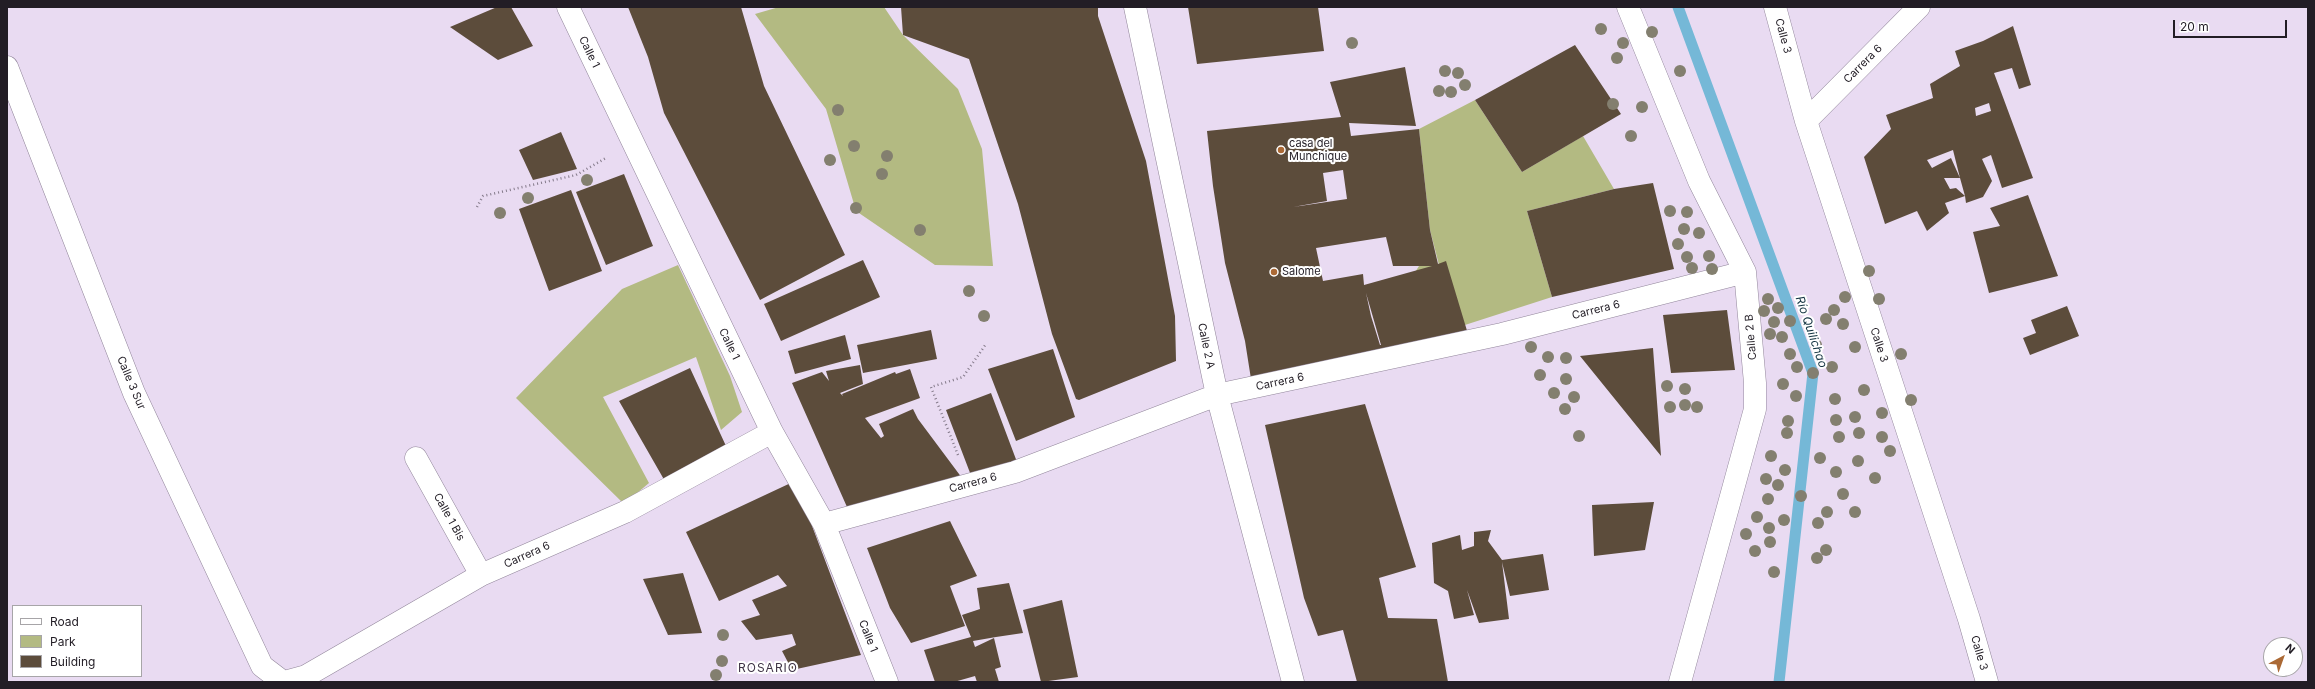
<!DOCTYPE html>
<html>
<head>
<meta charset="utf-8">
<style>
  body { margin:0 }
  #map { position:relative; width:2315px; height:689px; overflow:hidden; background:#e9dbf2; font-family:Inter,sans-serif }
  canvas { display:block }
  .frame { position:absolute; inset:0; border:8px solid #221d25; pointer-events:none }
  .legend { position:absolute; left:12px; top:605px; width:130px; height:72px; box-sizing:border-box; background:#fff; border:1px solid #a7a5a8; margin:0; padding:5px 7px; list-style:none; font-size:12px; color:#221d25 }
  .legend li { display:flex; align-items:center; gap:8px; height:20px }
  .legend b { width:20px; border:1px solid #a7a5a8 }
  .north { position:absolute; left:2263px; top:637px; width:40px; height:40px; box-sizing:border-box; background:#fff; border:1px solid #a7a5a8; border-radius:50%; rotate:41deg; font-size:11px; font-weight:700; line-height:16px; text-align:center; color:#221d25 }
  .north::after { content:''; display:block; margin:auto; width:14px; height:18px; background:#ab6935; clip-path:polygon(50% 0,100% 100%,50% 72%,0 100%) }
  .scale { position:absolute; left:2173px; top:20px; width:114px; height:18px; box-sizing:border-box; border:2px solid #221d25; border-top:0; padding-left:5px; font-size:12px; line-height:14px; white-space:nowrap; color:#221d25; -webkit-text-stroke:3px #fff; paint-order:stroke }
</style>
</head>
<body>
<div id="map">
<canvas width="2315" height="689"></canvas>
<div class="frame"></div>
<ul class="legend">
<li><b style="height:5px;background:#fff"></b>Road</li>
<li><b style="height:11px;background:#b3ba82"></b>Park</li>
<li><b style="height:11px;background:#5c4c3b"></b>Building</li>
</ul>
<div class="north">N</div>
<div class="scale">20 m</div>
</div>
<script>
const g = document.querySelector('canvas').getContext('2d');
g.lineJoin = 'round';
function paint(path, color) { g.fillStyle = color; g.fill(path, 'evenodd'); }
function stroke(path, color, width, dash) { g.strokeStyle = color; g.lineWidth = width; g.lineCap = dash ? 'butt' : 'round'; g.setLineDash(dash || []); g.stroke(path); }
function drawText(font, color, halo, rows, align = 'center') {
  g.font = font + ' Inter,sans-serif'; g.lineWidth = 4; g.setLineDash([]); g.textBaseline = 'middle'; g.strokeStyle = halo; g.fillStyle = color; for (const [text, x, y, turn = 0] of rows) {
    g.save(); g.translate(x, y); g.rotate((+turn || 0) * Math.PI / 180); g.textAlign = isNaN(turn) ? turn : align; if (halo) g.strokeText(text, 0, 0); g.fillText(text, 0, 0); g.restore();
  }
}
paint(new Path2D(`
  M779,7H884L903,35L958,89L982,149L993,266L935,265L856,211L826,109L755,14Z
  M1475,100L1522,172L1583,136L1614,189L1527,211L1552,297L1440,333L1412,277L1419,266L1439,265L1430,230L1419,129Z
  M678,265L730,376L742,412L721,430L696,357L603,397L649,483L624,504L516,398L622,289Z`), '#b3ba82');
stroke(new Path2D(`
  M1678,7L1813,373L1779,682`), '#75b8d7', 11);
paint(new Path2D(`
  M497,7H511L533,46L498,60L450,27Z
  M628,7H741L764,86L845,255L760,300L664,113L648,57Z
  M901,7H1098V16L1146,161L1175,316L1176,361L1079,400L1076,399L1052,334L1018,204L969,59L903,35Z
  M1188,7H1318L1324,51L1197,64Z
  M2013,26L2031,85L2019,89L2012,68L1994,73L2033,178L2002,188L1991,155L1982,159L1992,181L1983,197L1966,203L1965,196L1945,203L1949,213L1927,231L1917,211L1885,224L1864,157L1891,129L1886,115L1933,98L1930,84L1960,66L1955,51L1983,41ZM1989,103L1991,111L1976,116L1975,108ZM1953,150L1960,178L1951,158L1932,168L1927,160ZM1944,178H1960L1965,196L1956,188L1950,189Z
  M1575,45L1621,114L1522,172L1475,100Z
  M1405,67L1416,126L1349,123L1351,136L1419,129L1430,230L1438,264L1446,261L1468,334L1251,379L1245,341L1225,263L1213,186L1207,131L1341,117L1330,82ZM1343,170L1347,199L1293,207L1327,201L1323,173ZM1386,237L1393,266H1432L1364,285L1363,274L1323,281L1316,248ZM1366,293L1381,345H1380L1371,316Z
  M561,132L577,169L533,180L519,150Z
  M624,174L653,246L606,265L576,192Z
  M1653,183L1674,269L1552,297L1527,211L1614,189Z
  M571,190L602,271L549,291L519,209Z
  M2028,195L2058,276L1989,293L1973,232L2000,226L1990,208Z
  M863,260L880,297L781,341L764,304Z
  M2067,306L2079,336L2030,355L2023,338L2036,333L2031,320Z
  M1727,310L1735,370L1671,373L1663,315Z
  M931,330L937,359L863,373L857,345Z
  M845,335L851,359L795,374L788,351Z
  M1653,348L1661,456L1580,356Z
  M1053,349L1075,417L1016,441L988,369Z
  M860,365L863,384L840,393L843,396L842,394L895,372L896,374L910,369L920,398L865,418L881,438L884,436L879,424L913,409L918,419L962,478L847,507L792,383L822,372L829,381L826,371Z
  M690,368L726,446L666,483L619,401Z
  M991,393L1017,462L972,478L946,410Z
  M1365,404L1416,567L1379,578L1388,618L1437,619L1448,682H1357L1343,630L1318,636L1304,598L1265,425Z
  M795,481L861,655L792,670L782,651L796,645L792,634L756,640L741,621L760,615L752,600L787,586L778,575L719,601L686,532Z
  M1654,502L1645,550L1594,556L1592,505Z
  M950,521L977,576L950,586L965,626L911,643L890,608L867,548Z
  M1491,530L1488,541L1502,560L1543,554L1549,590L1510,596L1502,562L1509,619L1479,623L1467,590L1474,615L1454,619L1448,591L1434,583L1432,543L1460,535L1462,550L1474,546V532Z
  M683,573L702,633L668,635L643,579Z
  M1009,583L1023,633L996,637L973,641L975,647L994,638L1001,667L995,669L999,682H977L975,676L954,682H935L924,650L971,637L962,615L980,609L977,588Z
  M1062,600L1078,677L1041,682L1023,610Z`), '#5c4c3b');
const minor = new Path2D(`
  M568,7L772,432L824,524L887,682
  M1135,7L1217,395L1293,682
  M1628,7L1699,181L1745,272L1755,383V409L1680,682
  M1775,7L1806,121L1969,619L1987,682
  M7,67L134,393L262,666L283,682
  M1806,121L1919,7
  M416,458L481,575
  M824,524L1015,472L1217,395L1502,334L1745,272
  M284,682L306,676L481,575L625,512L772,432`);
stroke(minor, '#92869b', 23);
stroke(new Path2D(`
  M477,207L483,196L576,175L606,158
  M958,455L931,387L963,377L986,344`), '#847a8a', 2.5, [1, 3]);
stroke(minor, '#fff', 22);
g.fillStyle = '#837f6f';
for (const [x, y] of [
  [1601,29],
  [1652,32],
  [1352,43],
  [1623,43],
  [1617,58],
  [1445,71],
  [1680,71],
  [1458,73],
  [1465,85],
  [1439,91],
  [1451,92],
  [1613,104],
  [1642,107],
  [838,110],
  [1631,136],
  [854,146],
  [887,156],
  [830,160],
  [882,174],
  [587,180],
  [528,198],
  [856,208],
  [1670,211],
  [1687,212],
  [500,213],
  [1684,229],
  [920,230],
  [1699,233],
  [1678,244],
  [1709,256],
  [1687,257],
  [1692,268],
  [1712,269],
  [1869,271],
  [969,291],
  [1845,297],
  [1768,299],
  [1879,299],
  [1778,308],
  [1834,310],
  [1764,311],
  [984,316],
  [1826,319],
  [1790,321],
  [1774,322],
  [1843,324],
  [1770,334],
  [1782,337],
  [1816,345],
  [1531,347],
  [1855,347],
  [1790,354],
  [1901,354],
  [1548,357],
  [1566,358],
  [1797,367],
  [1832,367],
  [1813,373],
  [1540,375],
  [1566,379],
  [1783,384],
  [1667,386],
  [1685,389],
  [1864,390],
  [1554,393],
  [1796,396],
  [1574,397],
  [1835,399],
  [1911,400],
  [1685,405],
  [1670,407],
  [1697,407],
  [1565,409],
  [1882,413],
  [1855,417],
  [1836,420],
  [1788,421],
  [1787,433],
  [1859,433],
  [1579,436],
  [1839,437],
  [1882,437],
  [1890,451],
  [1771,456],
  [1820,458],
  [1858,461],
  [1785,470],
  [1836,472],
  [1875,478],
  [1766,479],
  [1778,485],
  [1843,494],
  [1801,496],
  [1768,499],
  [1827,512],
  [1855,512],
  [1757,517],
  [1784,520],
  [1818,523],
  [1769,528],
  [1746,534],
  [1770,542],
  [1826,550],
  [1755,551],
  [1817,558],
  [1774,572],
  [723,635],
  [722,661],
  [716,675]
]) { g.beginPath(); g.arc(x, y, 6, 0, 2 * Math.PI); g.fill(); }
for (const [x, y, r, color] of [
  [1281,150,4,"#ab6935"],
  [1274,272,4,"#ab6935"]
]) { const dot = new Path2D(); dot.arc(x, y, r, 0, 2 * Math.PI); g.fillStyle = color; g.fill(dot); stroke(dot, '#fff', 1.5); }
drawText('11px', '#221d25', '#fff', [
  ["Calle 3",1783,36,75],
  ["Calle 1",589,52,64],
  ["Carrera 6",1863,64,-45],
  ["Carrera 6",1596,310,-14],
  ["Calle 2 B",1751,337,-95],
  ["Calle 1",729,344,64],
  ["Calle 3",1879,345,72],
  ["Calle 2 A",1206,346,78],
  ["Carrera 6",1280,382,-12],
  ["Calle 3 Sur",131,383,67],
  ["Carrera 6",973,483,-15],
  ["Calle 1 Bis",449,517,61],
  ["Carrera 6",527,555,-24],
  ["Calle 1",868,636,68],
  ["Calle 3",1979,653,74]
]);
drawText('11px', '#221d25', '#fff', [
  ["casa del",1289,144],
  ["Munchique",1289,157],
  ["Salome",1282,272]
], 'left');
drawText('italic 12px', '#133341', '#fff', [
  ["Río Quilichao",1811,332,71]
]);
g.letterSpacing = '1px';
drawText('12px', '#3f3446', '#fff', [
  ["ROSARIO",768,668]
]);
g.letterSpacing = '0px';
</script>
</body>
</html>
